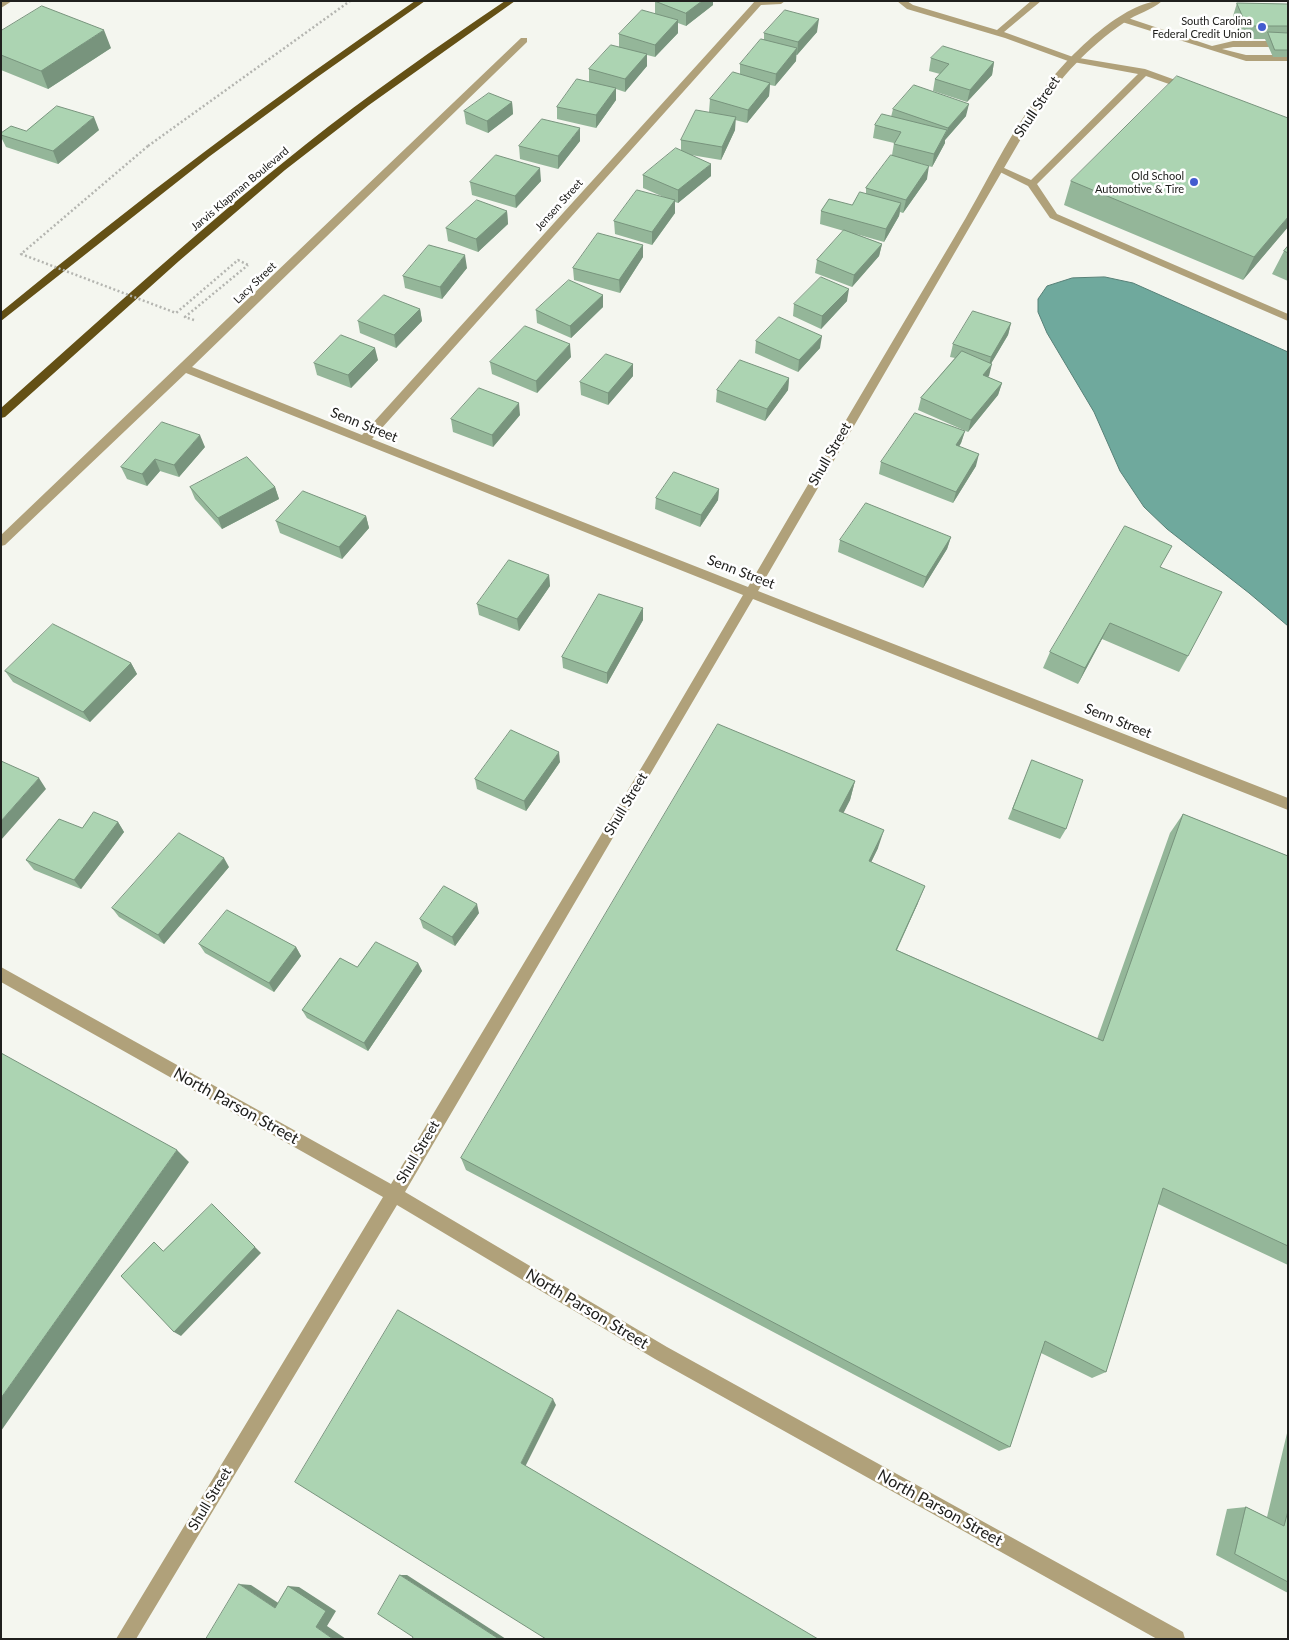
<!DOCTYPE html>
<html>
<head>
<meta charset="utf-8">
<style>
  body { margin:0 }
  #map { position:relative; width:1289px; height:1640px; overflow:hidden; background:#f4f6ef; font-family:Lato,sans-serif }
  canvas { display:block }
  .frame { position:absolute; inset:0; border:2px solid #20201e; pointer-events:none }
</style>
</head>
<body>
<div id="map">
<canvas width="1289" height="1640"></canvas>
<div class="frame"></div>
</div>
<script>
const g = document.querySelector('canvas').getContext('2d');
g.lineJoin = 'round';
function paint(path, color) { g.fillStyle = color; g.fill(path, 'evenodd'); }
function stroke(path, color, width, dash) { g.strokeStyle = color; g.lineWidth = width; g.lineCap = dash ? 'butt' : 'round'; g.setLineDash(dash || []); g.stroke(path); }
function drawText(font, color, halo, rows, align = 'center') {
  g.font = font + ' Lato,sans-serif'; g.lineWidth = 5; g.setLineDash([]); g.textBaseline = 'middle'; g.strokeStyle = halo; g.fillStyle = color; for (const [text, x, y, turn = 0] of rows) {
    g.save(); g.translate(x, y); g.rotate((+turn || 0) * Math.PI / 180); g.textAlign = isNaN(turn) ? turn : align; if (halo) g.strokeText(text, 0, 0); g.fillText(text, 0, 0); g.restore();
  }
}
const water = new Path2D(`
  M1105,277L1133,283L1288,352V626L1249,593L1167,529L1144,507L1120,471L1094,412L1047,333L1038,312V299L1047,286L1072,278Z`);
paint(water, '#6fa99d');
stroke(water, '#578077', 1);
stroke(new Path2D(`
  M148,146L350,1
  M194,320L185,317L248,265`), '#b4b5b0', 2.5, [2, 2.5]);
paint(new Path2D(`
  M897,1H907L913,5L997,30L1031,1H1041L1004,32L1073,57L1145,69L1192,86V90L1189,91L1146,76L1037,184L1057,214L1288,314V321L1050,218L1028,186L994,169L999,166L1002,167L1031,180L1138,74L1068,61L1005,38L907,9Z
  M1122,16L1212,46L1233,41H1288V47H1233L1222,49L1246,55H1288V61H1246L1119,21L1118,19Z`), '#b0a17a');
paint(new Path2D(`
  M12,1L1,8L2,1Z
  M755,1H785L781,4L761,5L372,439L748,587C816,470 885,354 954,238C985,187 1010,130 1048,83C1071,54 1124,1 1162,1C1152,10 1136,14 1125,22C1088,47 1061,77 1036,113L758,591L1288,798V810L753,599L405,1192L667,1347L1183,1632L1185,1639H1157L655,1359L397,1205L136,1639H116L383,1197L1,982V967L391,1184L649,755L743,595L186,373L5,545L1,546V535L521,38H527V42L192,367L362,435Z`), '#b0a17a');
paint(new Path2D(`
  M415,1H425L316,78L210,156L1,321V312C135,202 272,98 415,1Z
  M505,1H515L369,105L285,170L179,261L5,417L1,418V408C101,319 200,228 305,145C369,94 437,47 505,1Z`), '#645015');
stroke(new Path2D(`
  M148,146L21,254L176,313L238,260L248,265`), '#b4b5b0', 2.5, [2, 2.5]);
paint(new Path2D(`
  M655,1L713,5L686,26L678,23V33L655,57L647,55V66L625,92L616,89V100L596,128L557,119V107L589,82V69L619,47V34L655,13Z
  M1237,3L1288,4V57H1273L1265,39H1242L1233,16Z
  M1,31L111,48L48,89L1,70Z
  M817,32L797,55H796V61L775,86L770,85L769,96L747,123L735,120V130L721,160L691,155L711,176L678,203L675,202V213L652,245L615,234L614,221L666,198L643,188V175L681,151V140L716,114L709,112L710,99L740,74V64L764,39V33Z
  M931,58L994,62L992,75L967,102L933,91L935,79L940,74L929,71Z
  M512,102L513,114L488,133L466,124L464,111Z
  M893,109L966,116L945,140V143L932,167L919,163L927,179L903,213L900,212L899,216L884,242L856,234L882,244L879,256L852,287L815,273L817,260L844,231L820,224L821,211L852,205L866,194V188L892,155L894,143L873,138L875,125L891,117Z
  M99,130L58,164L6,147L1,137V133Z
  M580,141L558,169L520,159L519,146Z
  M541,181L516,208L472,195L470,182Z
  M1071,181L1288,227L1243,280L1064,205Z
  M507,211L508,224L478,252L448,241L446,228Z
  M643,245V257L620,293L574,280L573,268Z
  M1288,246V281L1272,274L1284,251Z
  M467,268L442,299L405,288L403,276Z
  M603,295V307L571,338L537,323L536,310Z
  M847,301L821,329L793,316L794,304Z
  M420,309L422,321L396,348L360,333L358,321Z
  M1011,323L1008,335L991,363L988,377L1002,383L998,395L968,432L918,410L921,398L955,358L950,357L953,344Z
  M756,341L820,348L798,372L755,353Z
  M571,357L537,393L492,374L490,362Z
  M378,360L351,388L317,375L314,363Z
  M633,364V376L608,405L581,395L580,382Z
  M789,378L788,390L765,421L716,402L717,390Z
  M520,415L493,447L453,432L451,419Z
  M965,431L961,443L959,447L976,466L953,503L879,474L881,462Z
  M205,447L179,477L160,471L147,486L127,479L121,467Z
  M190,487H275L279,499L222,529L195,499Z
  M719,489L718,500L700,527L655,509L656,498Z
  M366,516L369,528L342,559L280,533L276,521Z
  M951,537L947,549L923,588L838,552L840,540Z
  M1161,567L1188,656L1179,672L1102,639L1078,684L1043,668L1050,652Z
  M549,575L550,586L519,631L479,615L477,604Z
  M643,608V620L607,684L563,668L562,657Z
  M131,663L137,674L90,722L13,682L5,671Z
  M1032,760L1066,829L1060,839L1008,819Z
  M560,762L526,811L477,789L475,779Z
  M855,781L850,800L843,813L878,848L871,862L918,903L897,950L1097,1039L1170,833L1183,814L1288,856V1265L1158,1204L1106,1372L1092,1378L1041,1353L1010,1447L999,1451L466,1170L461,1158Z
  M118,822L124,832L81,889L34,870L26,860Z
  M229,867L164,944L119,917L112,908Z
  M479,913L455,946L423,928L420,919Z
  M199,944L296,947L301,956L274,992L205,953Z
  M418,963L422,971L368,1051L307,1018L302,1010L357,967Z
  M1288,1429V1593L1216,1555L1227,1509L1246,1507L1267,1517Z`), '#94b699');
paint(new Path2D(`
  M702,1H713V5L686,26V13Z
  M819,19L817,32L797,55L798,42Z
  M678,20V33L655,57V45Z
  M104,30L111,48L48,89L41,71Z
  M797,48L796,61L775,86L776,74Z
  M647,54V66L625,92V79Z
  M994,62L992,75L967,102L970,90Z
  M770,83L769,96L747,123L748,110Z
  M616,88V100L596,128V115Z
  M512,102L513,114L488,133L487,121Z
  M969,104L966,116L945,140V143L932,167L934,154L947,131L948,128Z
  M94,117L99,130L58,164L53,151Z
  M736,117L735,130L721,160L722,147Z
  M580,128V141L558,169V156Z
  M711,164V176L678,203V190Z
  M929,166L927,179L903,213L906,200Z
  M540,168L541,181L516,208L515,196Z
  M675,200V213L652,245V232Z
  M901,203L899,216L884,242L886,229Z
  M507,211L508,224L478,252L476,239Z
  M1288,217V227L1243,280L1254,257Z
  M882,244L879,256L852,287L854,275Z
  M643,245V257L620,293L619,280Z
  M465,255L467,268L442,299L440,287Z
  M849,289L847,301L821,329L822,316Z
  M603,295V307L571,338L570,326Z
  M420,309L422,321L396,348L394,335Z
  M1011,323L1008,335L988,369L991,357Z
  M822,336L820,348L798,372L799,360Z
  M570,344L571,357L537,393L536,381Z
  M375,348L378,360L351,388L348,375Z
  M633,364V376L608,405V393Z
  M992,364L989,376L979,387L983,375Z
  M789,378L788,390L765,421L767,409Z
  M1002,383L998,395L968,432L971,420Z
  M519,403L520,415L493,447L492,435Z
  M965,431L961,443L952,457L956,445Z
  M200,435L205,447L179,477L174,465Z
  M979,454L976,466L953,503L956,492Z
  M155,459L160,471L147,486L142,474Z
  M275,487L279,499L222,529L218,518Z
  M719,489L718,500L700,527L701,515Z
  M366,516L369,528L342,559L339,547Z
  M951,537L947,549L923,588L926,577Z
  M549,575L550,586L519,631L517,619Z
  M643,608V620L607,684V673Z
  M1110,623L1102,639L1078,684L1085,668Z
  M131,663L137,674L90,722L83,712Z
  M559,752L560,762L526,811L524,801Z
  M39,778L46,789L1,840V821Z
  M855,781L850,800L835,830L839,811Z
  M118,822L124,832L81,889L74,880Z
  M884,830L878,848L863,879L869,861Z
  M224,858L229,867L164,944L158,935Z
  M925,886L918,903L889,966L896,950Z
  M477,904L479,913L455,946L452,937Z
  M296,947L301,956L274,992L269,983Z
  M418,963L422,971L368,1051L364,1043Z
  M177,1150L189,1162L1,1431V1398Z
  M212,1204L261,1253L181,1336L174,1332Z
  M553,1399L556,1405L525,1467L521,1463Z
  M400,1575H407L506,1639H499Z
  M239,1584L251,1585L286,1608H275Z
  M288,1586L299,1587L336,1611L327,1626L346,1639H333L316,1627Z`), '#78947d');
const building = new Path2D(`
  M655,1H702L686,13Z
  M1237,3L1288,4V26H1247Z
  M42,6L104,30L41,71L1,55V31Z
  M642,10L678,20L655,45L619,34Z
  M785,10L819,19L798,42L764,33Z
  M1268,32L1288,33V50H1275Z
  M761,39L797,48L776,74L740,64Z
  M611,45L647,54L625,79L589,69Z
  M943,46L994,62L970,90L935,79L949,64L931,58Z
  M733,72L770,83L748,110L710,99Z
  M1177,76L1288,118V217L1254,257L1071,181Z
  M577,79L616,88L596,115L557,107Z
  M914,85L969,104L948,128L893,109Z
  M489,93L512,102L487,121L464,111Z
  M57,106L94,117L53,151L1,135V133L11,126L26,131Z
  M696,110L736,117L722,147L681,140Z
  M882,114L947,130L934,154L894,144L901,132L875,125Z
  M542,119L580,128L558,156L519,146Z
  M676,148L711,164L678,190L643,175Z
  M496,155L540,168L515,196L470,182Z
  M891,155L929,166L906,200L866,188Z
  M637,190L675,200L652,232L614,221Z
  M860,192L901,203L886,229L821,211L829,199L852,205Z
  M477,200L507,211L476,239L446,228Z
  M844,230L882,244L854,275L817,260Z
  M598,233L643,245L619,280L573,268Z
  M429,245L465,255L440,287L403,276Z
  M1288,246V253L1284,251Z
  M821,277L849,289L822,316L794,304Z
  M569,280L603,295L570,326L536,310Z
  M384,295L420,309L394,335L358,321Z
  M973,311L1011,323L991,357L953,344Z
  M779,317L822,336L799,360L756,341Z
  M525,326L570,344L536,381L490,362Z
  M341,335L375,348L348,375L314,363Z
  M962,351L992,364L983,375L1002,383L971,420L921,398Z
  M606,354L633,364L608,393L580,382Z
  M740,360L789,378L767,409L717,390Z
  M479,388L519,403L492,435L451,419Z
  M915,413L965,431L956,445L979,454L956,492L881,462Z
  M162,422L200,435L174,465L155,459L142,474L121,467Z
  M247,457L275,487L218,518L190,487Z
  M674,472L719,489L701,515L656,498Z
  M303,491L366,516L339,547L276,521Z
  M866,503L951,537L926,577L840,540Z
  M1125,526L1172,546L1160,567L1222,592L1188,656L1110,623L1085,668L1050,652Z
  M509,560L549,575L517,619L477,604Z
  M599,594L643,608L607,673L562,657Z
  M53,624L131,663L83,712L5,671Z
  M718,724L855,781L839,811L884,830L869,861L925,886L896,950L1103,1041L1183,814L1288,856V1246L1163,1188L1106,1372L1045,1341L1010,1447L461,1158Z
  M511,730L559,752L524,801L475,779Z
  M1032,760L1083,780L1066,829L1013,809Z
  M1,761L39,778L1,821Z
  M94,812L118,822L74,880L26,860L59,819L82,828Z
  M179,833L224,858L158,935L112,908Z
  M444,886L477,904L452,937L420,919Z
  M227,910L296,947L269,983L199,944Z
  M376,942L418,963L364,1043L302,1010L340,958L357,967Z
  M1,1053L177,1150L1,1398Z
  M212,1204L255,1247L174,1332L121,1276L154,1242L163,1251Z
  M398,1310L553,1399L521,1463L818,1639H546L295,1482Z
  M1246,1507L1284,1526L1288,1511V1582L1235,1554Z
  M400,1575L499,1639H412L413,1637L378,1614Z
  M239,1584L275,1608L288,1586L326,1611L316,1627L333,1639H206Z`);
paint(building, '#acd4b2');
stroke(building, '#78947d', 1);
for (const [x, y, r, color] of [
  [1262,27,5,"#435ccf"],
  [1194,182,5,"#435ccf"]
]) { const dot = new Path2D(); dot.arc(x, y, r, 0, 2 * Math.PI); g.fillStyle = color; g.fill(dot); stroke(dot, '#fff', 2); }
drawText('11px', '#20201e', '#fff', [
  ["South Carolina",1252,21],
  ["Federal Credit Union",1252,34],
  ["Old School",1184,176],
  ["Automotive & Tire",1184,189]
], 'right');
drawText('11px', '#20201e', '#fff', [
  ["Jarvis Klapman Boulevard",240,189,-40],
  ["Jensen Street",559,205,-48],
  ["Lacy Street",255,283,-44]
]);
drawText('14px', '#20201e', '#fff', [
  ["Shull Street",1037,107,-56],
  ["Senn Street",364,425,22],
  ["Shull Street",830,454,-60],
  ["Senn Street",741,572,21],
  ["Senn Street",1118,721,22],
  ["Shull Street",626,804,-59],
  ["Shull Street",418,1152,-59],
  ["Shull Street",210,1499,-59]
]);
drawText('16px', '#20201e', '#fff', [
  ["North Parson Street",236,1106,29],
  ["North Parson Street",587,1309,31],
  ["North Parson Street",940,1508,29]
]);
</script>
</body>
</html>
